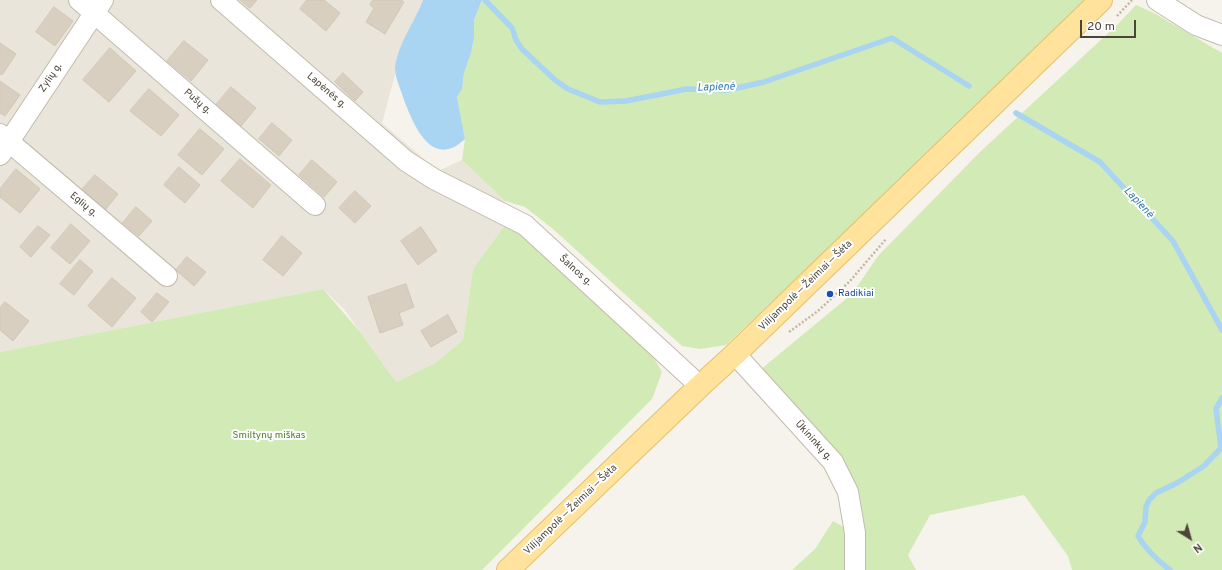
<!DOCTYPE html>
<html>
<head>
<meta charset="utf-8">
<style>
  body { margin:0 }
  #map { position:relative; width:1222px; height:570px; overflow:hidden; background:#f6f3ec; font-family:Overpass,sans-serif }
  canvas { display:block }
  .north { position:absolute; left:1170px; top:518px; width:40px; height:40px; -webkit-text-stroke:3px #fff; paint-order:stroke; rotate:143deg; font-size:11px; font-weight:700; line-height:16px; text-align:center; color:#4b4439 }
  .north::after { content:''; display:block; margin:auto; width:14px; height:18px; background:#4b4439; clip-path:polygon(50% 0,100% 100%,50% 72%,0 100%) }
  .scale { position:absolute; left:1080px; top:20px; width:56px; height:18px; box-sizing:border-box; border:2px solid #4b4439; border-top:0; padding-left:5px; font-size:12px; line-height:14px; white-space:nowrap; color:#4b4439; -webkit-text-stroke:3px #fff; paint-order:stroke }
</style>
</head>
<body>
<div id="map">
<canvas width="1222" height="570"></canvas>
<div class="north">N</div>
<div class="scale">20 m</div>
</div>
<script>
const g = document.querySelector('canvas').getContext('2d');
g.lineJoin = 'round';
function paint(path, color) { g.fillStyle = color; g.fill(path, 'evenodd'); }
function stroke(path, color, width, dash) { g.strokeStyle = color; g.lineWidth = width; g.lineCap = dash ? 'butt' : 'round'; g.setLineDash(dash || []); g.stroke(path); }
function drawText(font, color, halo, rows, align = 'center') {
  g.font = font + ' Overpass,sans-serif'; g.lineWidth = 4; g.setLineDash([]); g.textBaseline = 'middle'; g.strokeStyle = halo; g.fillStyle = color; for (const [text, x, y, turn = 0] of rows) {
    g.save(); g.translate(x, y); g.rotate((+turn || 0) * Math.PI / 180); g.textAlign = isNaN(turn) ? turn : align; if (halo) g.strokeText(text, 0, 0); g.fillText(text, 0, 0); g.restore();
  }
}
paint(new Path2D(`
  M0,0H423L398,55L395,65V75L382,123L438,171L462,160L505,201L508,221L473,269L463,340L435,363L396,382L344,309L323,289L0,352Z`), '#eae5da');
paint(new Path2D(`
  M482,0H1087L935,147L726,345L700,349L682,346L553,229L525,207L505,201L462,160L465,139L457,97L462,89L464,73L471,53L474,38V20Z
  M1136,5L1154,13L1222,53V570H1072L1068,556L1024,495L930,515L908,555L916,570H792L815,549L833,521L854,533L857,499L760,370L852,294L878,256L980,152L1118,24Z
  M508,221L650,351L662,372L652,399L482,570H0V352L323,289L361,333L396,382L435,363L463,340L473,269Z`), '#d2eab5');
paint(new Path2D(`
  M423,0H482L474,20V38L471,53L464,73L462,89L457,97L465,139C432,170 414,126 404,100C401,89 395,79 395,68C397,46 415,21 423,0Z`), '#a9d4f2');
stroke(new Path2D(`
  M485,0L512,28L516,40L522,49L555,80L568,89L600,102L626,101L687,89L728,90L764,82L892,38L969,86
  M1016,113L1100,162L1173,241L1222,330
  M1170,570C1157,560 1146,550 1138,536L1145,522L1146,507L1149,500L1156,493L1177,483L1204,466L1221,448L1216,409L1222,398`), '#a9d4f2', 5.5);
const building = new Path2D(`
  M240,0H257L250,8Z
  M307,0H324L340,13L326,31L300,9Z
  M373,0H401L404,2L385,34L366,22L374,8L370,5Z
  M54,7L73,21L55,46L36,32Z
  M184,41L208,60L191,81L167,61Z
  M0,43L16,54L2,75L0,74Z
  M110,48L136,71L109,102L83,80Z
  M343,73L363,92L355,101L335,82Z
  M0,81L20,95L5,116L0,113Z
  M231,87L256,108L241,126L216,105Z
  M149,89L179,115L161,136L130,111Z
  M272,123L292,140L279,156L259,139Z
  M200,129L224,149L202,175L178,155Z
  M240,159L271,185L253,208L221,181Z
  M312,160L337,182L324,197L299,175Z
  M179,167L200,185L185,203L164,185Z
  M16,169L40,189L20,213L0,197V189Z
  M95,175L118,194L102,214L78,194Z
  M355,191L371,206L355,223L339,208Z
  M136,207L152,221L139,236L123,223Z
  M71,224L90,241L70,264L51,248Z
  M38,226L50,235L31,257L20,247Z
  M421,227L437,251L418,265L401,241Z
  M282,236L302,253L283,276L263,260Z
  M187,257L206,272L194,286L176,270Z
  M80,260L93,271L74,295L60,284Z
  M112,278L136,298L112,327L88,306Z
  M406,284L414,307L399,313L403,325L380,333L368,297Z
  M157,293L169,302L152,322L141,312Z
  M5,302L29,321L13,341L0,330V308Z
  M448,315L457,332L431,347L421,331Z`);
paint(building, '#d8cfc1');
stroke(building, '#d3c7b4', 1);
const street = new Path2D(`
  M79,0L315,205
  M221,0L406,161L434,179L525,225L700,386
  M1157,0L1196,25L1222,35
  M0,134L167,276
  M0,155L103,0
  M735,354L833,462L848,492L855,533V570`);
const primary = new Path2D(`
  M508,570L700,386L735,354L1101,0`);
stroke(street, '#c2bbae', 22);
stroke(primary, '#e6c16a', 24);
stroke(new Path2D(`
  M1117,16L1132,0
  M789,332L818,311L850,281L886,239`), '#c4b79f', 2.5, [2, 2]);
stroke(street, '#fff', 20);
stroke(primary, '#ffe39c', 22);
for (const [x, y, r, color] of [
  [830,294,4,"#1a4fb4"]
]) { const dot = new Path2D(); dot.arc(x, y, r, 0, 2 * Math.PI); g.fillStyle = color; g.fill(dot); stroke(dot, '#fff', 1.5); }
drawText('10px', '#4b4439', '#fff', [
  ["Zylių g.",51,78,-56],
  ["Lapėnės g.",326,91,41],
  ["Pušų g.",197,102,41],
  ["Eglių g.",83,205,40],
  ["Šalnos g.",575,271,42],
  ["Vilijampolė — Žeimiai — Šėta",806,286,-44],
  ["Ūkininkų g.",813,441,48],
  ["Vilijampolė — Žeimiai — Šėta",571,510,-44]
]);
drawText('10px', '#164399', '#fff', [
  ["Radikiai",838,294]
], 'left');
drawText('10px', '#4a7f2a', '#fff', [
  ["Smiltynų miškas",269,436]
]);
drawText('italic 11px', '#2e7ab2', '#fff', [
  ["Lapienė",716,88,-2],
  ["Lapienė",1138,203,47]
]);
</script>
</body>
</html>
